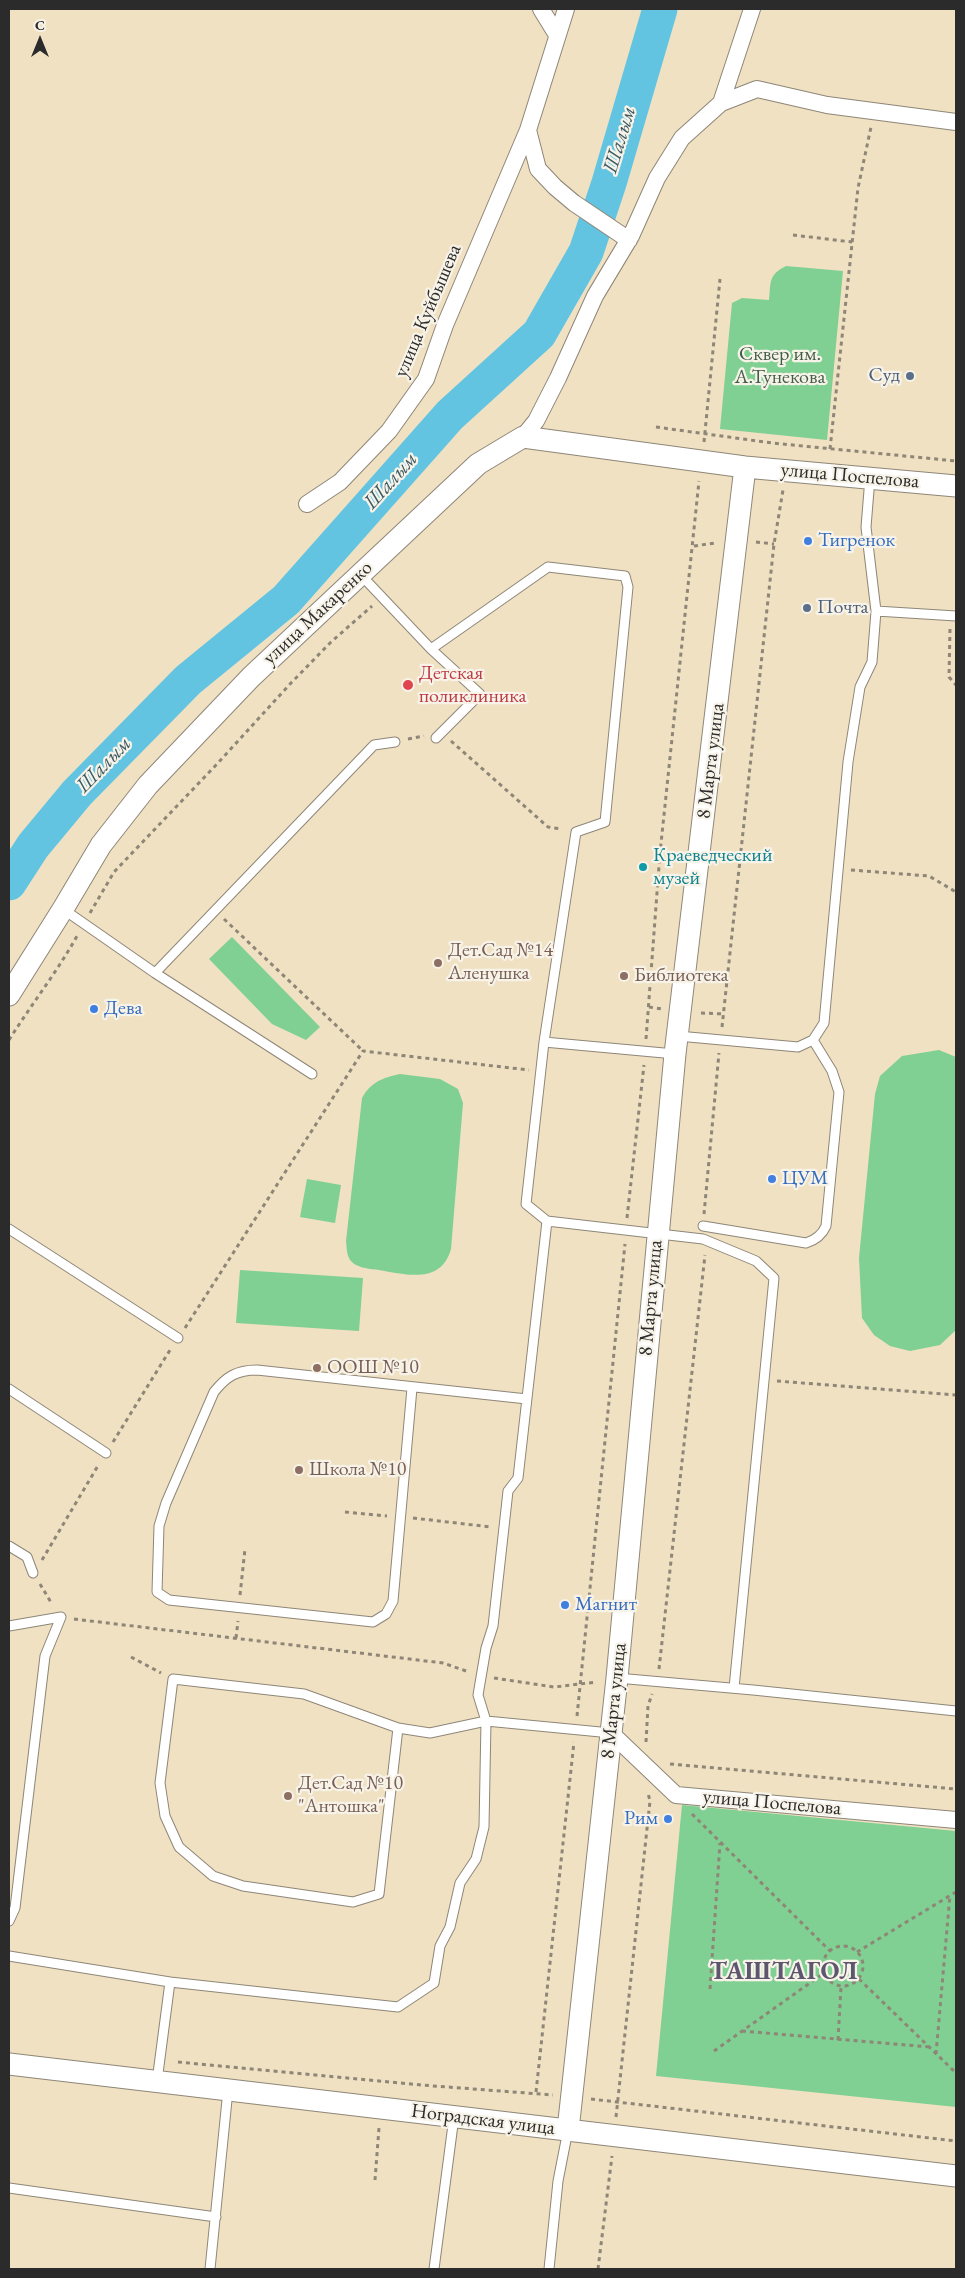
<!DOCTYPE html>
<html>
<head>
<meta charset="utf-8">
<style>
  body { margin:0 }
  #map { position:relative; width:965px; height:2278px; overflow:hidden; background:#f0e1c3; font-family:"EB Garamond",serif }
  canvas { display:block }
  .frame { position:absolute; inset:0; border:10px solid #2b2b2b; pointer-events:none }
  .north { position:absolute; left:15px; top:15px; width:50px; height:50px; -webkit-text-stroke:4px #f7f3e8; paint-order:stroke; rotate:0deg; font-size:14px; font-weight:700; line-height:20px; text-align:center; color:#2b2b2b }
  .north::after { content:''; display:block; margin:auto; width:18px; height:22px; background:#2b2b2b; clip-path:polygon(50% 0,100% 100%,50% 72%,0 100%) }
</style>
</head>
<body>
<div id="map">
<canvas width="965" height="2278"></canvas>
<div class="frame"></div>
<div class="north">С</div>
</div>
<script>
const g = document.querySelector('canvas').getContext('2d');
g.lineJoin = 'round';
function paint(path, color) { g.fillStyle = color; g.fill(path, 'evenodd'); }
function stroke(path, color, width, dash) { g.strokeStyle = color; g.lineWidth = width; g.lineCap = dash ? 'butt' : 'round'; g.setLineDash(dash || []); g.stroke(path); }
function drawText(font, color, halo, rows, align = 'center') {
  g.font = font + ' "EB Garamond",serif'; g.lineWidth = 4.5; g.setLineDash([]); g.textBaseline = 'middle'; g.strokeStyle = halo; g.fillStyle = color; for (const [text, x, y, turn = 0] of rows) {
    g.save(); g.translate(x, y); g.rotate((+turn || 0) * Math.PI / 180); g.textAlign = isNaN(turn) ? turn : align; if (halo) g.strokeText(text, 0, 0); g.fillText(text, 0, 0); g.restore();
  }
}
paint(new Path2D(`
  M786,266L843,271L827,440L720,429L732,303L742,298L769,300C771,282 768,275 786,266Z
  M232,937L320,1027L306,1040L272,1024L209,959Z
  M939,1050L956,1057V1330L940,1345L910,1351L890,1346L874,1335L862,1318L859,1258L875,1094L880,1076L902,1056Z
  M400,1074L440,1079L458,1089L463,1103L451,1249C441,1284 408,1275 379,1270C371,1269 359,1268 353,1263C346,1257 347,1249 346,1241L362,1098C371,1082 382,1078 400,1074Z
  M307,1179L341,1185L335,1223L300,1217Z
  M240,1270L363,1278L359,1331L236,1323Z
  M682,1805L956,1831V2107L656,2076Z`), '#7fd092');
stroke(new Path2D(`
  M9,883L33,846L77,793L188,680L286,600L450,415L539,334L586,252L609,183L660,9`), '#62c4e1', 35);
const service = new Path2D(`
  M360,574L431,649L480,694L436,738
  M876,611L956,616
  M431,649L548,567L625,576L628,587L605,822L576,832L544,1042L675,1054
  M63,909L155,973L312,1074
  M155,973L374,745L395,742
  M678,1036L798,1047L813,1040L824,1023L848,762L860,687L872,662L876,611L866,527L870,478
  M544,1042L526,1204L547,1221
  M703,1226L806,1243C816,1240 822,1235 826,1226L839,1092L832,1071L813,1040
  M9,1229L178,1338
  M412,1388L393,1601L386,1614L373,1622L169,1600L157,1592L159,1526L166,1503L214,1392C226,1377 236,1370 257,1370L527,1399
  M9,1389L106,1453
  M9,1546L27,1557L33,1573
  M9,1626L61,1617L45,1656L15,1908L9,1921
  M617,1678L753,1690L956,1711
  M398,1728L379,1894L353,1902L243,1886L213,1876L179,1847L165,1816L160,1783L173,1679L304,1694L398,1728L430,1733L486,1721L478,1695L486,1648L493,1626L508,1491L518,1478L547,1221L703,1239L756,1261L774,1278L734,1688
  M9,1956L170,1982
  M157,2081L170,1982L398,2007L434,1983L440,1946L450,1927L460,1883L476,1859L484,1827L486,1721L611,1733
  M9,2188L216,2217
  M210,2269L228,2090
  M434,2269L454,2117
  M549,2269L558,2181L568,2130`);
const minor = new Path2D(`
  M541,9L557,35
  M566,9L528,130L538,169L555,187L574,203L629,240
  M721,103L752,9
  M523,437L536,421L558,378L595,296L631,236L657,178L682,138L721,103L757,89L827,105L956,122
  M307,504L340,482L389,431L426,379L445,325L528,130
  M611,1733L676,1795L956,1820`);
const tertiary = new Path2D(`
  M9,995L63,909L101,845L148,785L251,677L478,464L523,437L745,467L956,486
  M9,2064L956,2176
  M568,2130L617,1678L675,1054L745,467`);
stroke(service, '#8e8677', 11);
stroke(minor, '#8e8677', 18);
stroke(tertiary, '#8e8677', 23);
stroke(new Path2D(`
  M793,235L852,242
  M656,427L772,443L956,461
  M704,442L720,279
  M830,449L858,188L871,127
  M756,542L774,544
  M694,546L715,543
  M950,629L949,677L956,685
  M408,739L424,736
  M451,741L548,827L562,829
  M851,870L929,876L956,892
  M90,913L114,872L217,764L291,683L331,642L372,606
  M224,919L363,1051
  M649,1007L662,1009
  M701,1013L725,1014
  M722,1027L774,544L783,490
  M646,1039L660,853L699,481
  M9,1040C31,1005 57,972 77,936
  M704,1214L719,1053
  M627,1218L644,1065
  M185,1328L363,1051L529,1070
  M777,1381L956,1395
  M113,1442L170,1350
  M345,1512L387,1516
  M413,1518L491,1527
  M42,1560L99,1464
  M40,1584L52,1604
  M240,1595L245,1549
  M74,1619L443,1663L469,1672
  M236,1638L238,1621
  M131,1657L161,1673
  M659,1669L705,1255
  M494,1678L554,1687L597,1682
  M577,1716L625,1244
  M646,1742L648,1706L652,1694
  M670,1764L956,1789
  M692,1814L830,1951
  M823 1966a20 20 0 1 1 40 0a20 20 0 1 1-40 0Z
  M857,1952L956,1892
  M859,1979L956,2073
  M710,1989L720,1843
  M742,2031L930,2047
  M838,2040L841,1987
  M714,2051L824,1973
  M936,2054L950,1895
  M178,2062L421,2085L553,2095
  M536,2092L574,1742
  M591,2099L956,2141
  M616,2117L650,1801L648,1793
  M375,2180L379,2128
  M598,2269L612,2156`), '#8e8677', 3, [4, 4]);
stroke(service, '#fff', 9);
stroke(minor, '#fff', 16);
stroke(tertiary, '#fff', 21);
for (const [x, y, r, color] of [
  [910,376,5,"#5c6f8a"],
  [808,541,5,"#3f7fe0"],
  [807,608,5,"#5c6f8a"],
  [408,685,6,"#e0444e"],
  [643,867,5,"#0f9aa8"],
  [438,963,5,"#8d6e63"],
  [624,976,5,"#8d6e63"],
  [94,1009,5,"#3f7fe0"],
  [772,1179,5,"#3f7fe0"],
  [317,1368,5,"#8d6e63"],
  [299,1470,5,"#8d6e63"],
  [565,1605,5,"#3f7fe0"],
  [288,1796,5,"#8d6e63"],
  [668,1819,5,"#3f7fe0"]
]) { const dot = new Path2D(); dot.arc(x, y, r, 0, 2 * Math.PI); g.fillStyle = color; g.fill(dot); stroke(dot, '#f7f3e8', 2); }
drawText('20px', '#2b2b2b', '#f7f3e8', [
  ["улица Куйбышева",428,311,-67],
  ["улица Поспелова",850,476,5],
  ["улица Макаренко",318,613,-43],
  ["8 Марта улица",711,761,-83],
  ["8 Марта улица",651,1298,-85],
  ["8 Марта улица",614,1701,-84],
  ["улица Поспелова",772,1803,5],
  ["Ноградская улица",483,2120,7]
]);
drawText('20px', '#445d4a', '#f7f3e8', [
  ["Сквер им.",780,355],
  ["А.Тунекова",780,378]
]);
drawText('20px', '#4e5e75', '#f7f3e8', [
  ["Суд",900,376],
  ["Почта",817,608,"left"]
], 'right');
drawText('20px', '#366cbe', '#f7f3e8', [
  ["Тигренок",818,541],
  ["Дева",104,1009],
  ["ЦУМ",782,1179],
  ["Магнит",575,1605],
  ["Рим",658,1819,"right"]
], 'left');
drawText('20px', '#be3a42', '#f7f3e8', [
  ["Детская",419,674],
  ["поликлиника",419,697]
], 'left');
drawText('20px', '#0d838f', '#f7f3e8', [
  ["Краеведческий",653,856],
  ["музей",653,879]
], 'left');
drawText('20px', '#785e54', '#f7f3e8', [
  ["Дет.Сад №14",448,951],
  ["Аленушка",448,974],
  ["Библиотека",634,976],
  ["ООШ №10",327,1368],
  ["Школа №10",309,1470],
  ["Дет.Сад №10",298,1784],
  ["\"Антошка\"",298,1807]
], 'left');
drawText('italic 21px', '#3c5962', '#f7f3e8', [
  ["Шалым",620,140,-73],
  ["Шалым",391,481,-48],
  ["Шалым",104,765,-46]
]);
g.letterSpacing = '1px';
drawText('bold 25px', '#5e566e', '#f7f3e8', [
  ["ТАШТАГОЛ",784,1972]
]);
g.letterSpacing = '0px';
</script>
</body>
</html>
